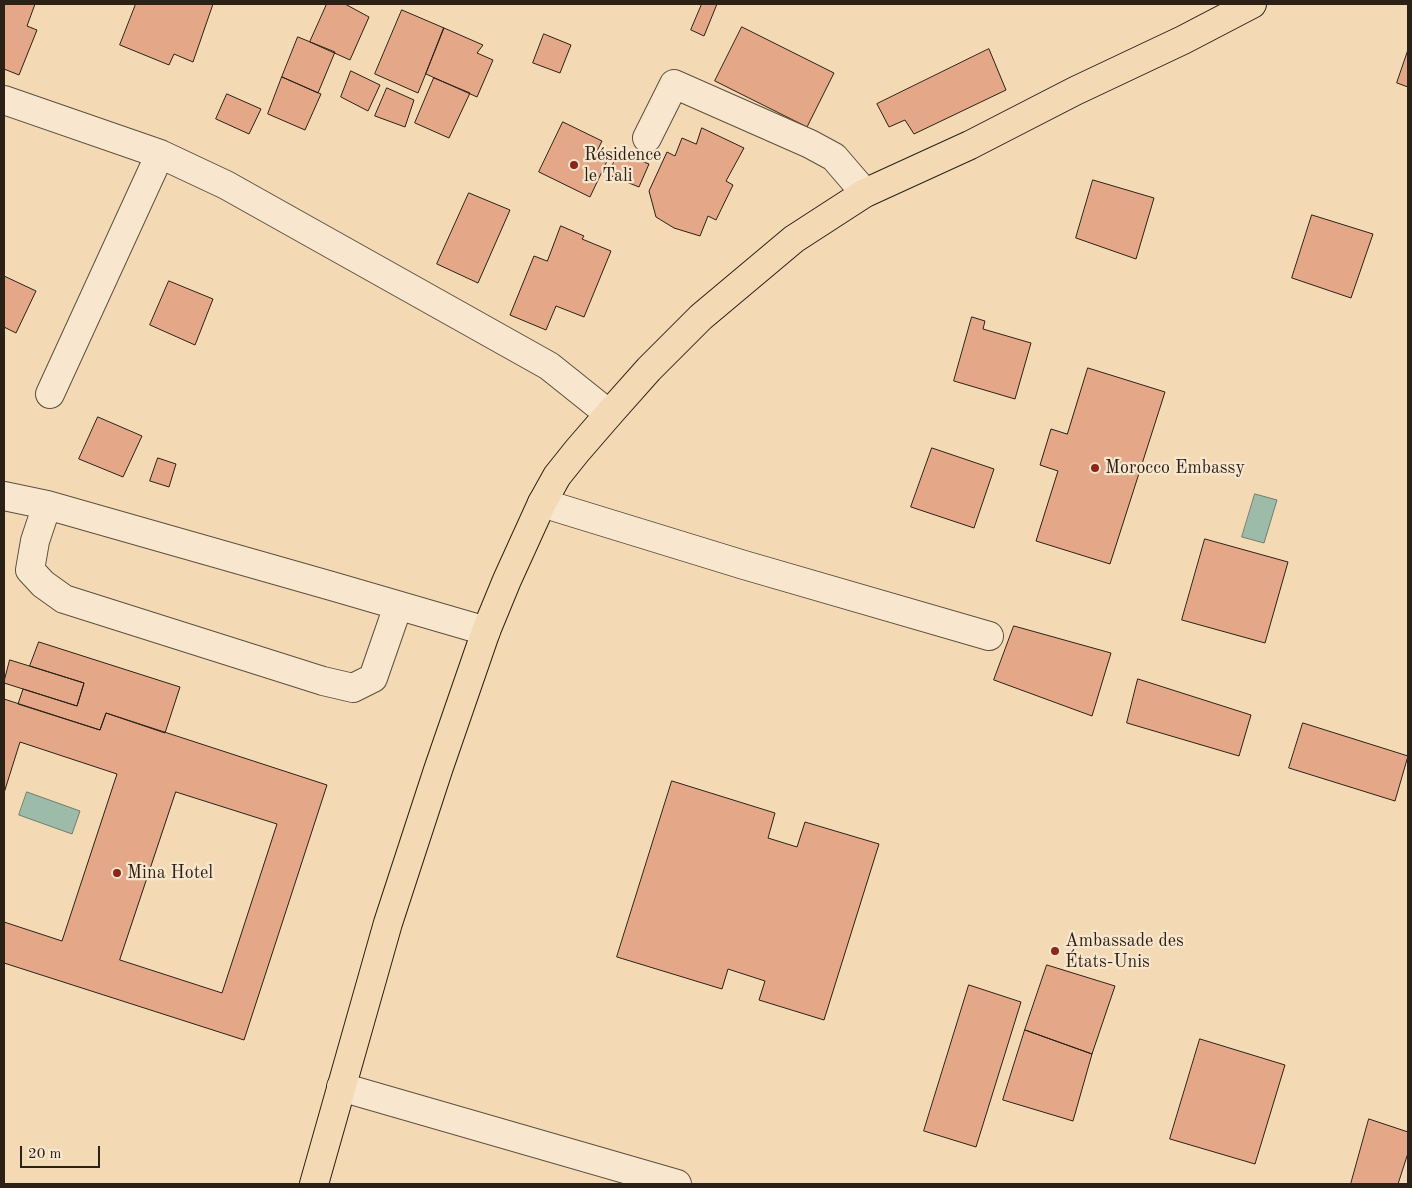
<!DOCTYPE html>
<html>
<head>
<meta charset="utf-8">
<style>
  body { margin:0 }
  #map { position:relative; width:1412px; height:1188px; overflow:hidden; background:#f4dab4; font-family:"Old Standard TT",serif }
  canvas { display:block }
  .frame { position:absolute; inset:0; border:5px solid #2b2116; pointer-events:none }
  .scale { position:absolute; left:20px; top:1146px; width:80px; height:22px; box-sizing:border-box; border:2px solid #2b2116; border-top:0; padding-left:6px; font-size:15px; line-height:18px; white-space:nowrap; color:#2b2116; -webkit-text-stroke:4px #f8e7ce; paint-order:stroke }
</style>
</head>
<body>
<div id="map">
<canvas width="1412" height="1188"></canvas>
<div class="frame"></div>
<div class="scale">20 m</div>
</div>
<script>
const g = document.querySelector('canvas').getContext('2d');
g.lineJoin = 'round';
function paint(path, color) { g.fillStyle = color; g.fill(path, 'evenodd'); }
function stroke(path, color, width, dash) { g.strokeStyle = color; g.lineWidth = width; g.lineCap = dash ? 'butt' : 'round'; g.setLineDash(dash || []); g.stroke(path); }
function drawText(font, color, halo, rows, align = 'center') {
  g.font = font + ' "Old Standard TT",serif'; g.lineWidth = 4.5; g.setLineDash([]); g.textBaseline = 'middle'; g.strokeStyle = halo; g.fillStyle = color; for (const [text, x, y, turn = 0] of rows) {
    g.save(); g.translate(x, y); g.rotate((+turn || 0) * Math.PI / 180); g.textAlign = isNaN(turn) ? turn : align; if (halo) g.strokeText(text, 0, 0); g.fillText(text, 0, 0); g.restore();
  }
}
const water = new Path2D(`
  M1255,494L1277,500L1264,543L1242,537Z
  M27,792L80,811L72,834L19,815Z`);
paint(water, '#9cbba9');
stroke(water, '#6f7d6e', 1);
const building = new Path2D(`
  M4,4H35L27,26L37,30L19,75L4,69Z
  M136,4H213L193,62L174,54L169,65L120,45Z
  M327,4H345L369,17L350,60L310,42Z
  M702,4H717L704,36L691,30Z
  M402,10L444,28L418,93L375,74Z
  M742,27L834,73L807,127L715,81Z
  M444,28L483,45L477,53L493,60L477,97L426,74Z
  M544,34L571,45L560,73L533,63Z
  M298,37L335,52L318,93L282,77Z
  M989,49L1006,90L914,134L905,120L889,127L877,104Z
  M1408,50V87L1397,83Z
  M351,71L380,85L368,111L341,97Z
  M282,77L321,94L305,130L268,114Z
  M434,78L470,93L449,138L415,123Z
  M387,88L414,100L405,127L375,116Z
  M227,94L261,109L249,134L216,119Z
  M563,122L602,141L596,153L608,159L590,197L539,172Z
  M702,128L744,148L726,181L733,185L716,220L708,216L700,236L674,228L656,217L649,191L667,152L675,156L682,138L696,144Z
  M618,152L649,164L639,187L609,175Z
  M1093,180L1154,198L1136,259L1076,238Z
  M469,193L510,210L478,283L437,264Z
  M1312,215L1373,234L1351,298L1292,278Z
  M561,226L584,236L582,239L611,251L584,317L556,306L546,330L510,315L534,256L547,261Z
  M4,276L36,291L16,333L4,327Z
  M169,281L213,299L195,345L150,325Z
  M972,317L985,321L983,329L1031,343L1015,399L954,381Z
  M1088,368L1165,392L1110,564L1036,541L1058,471L1040,465L1051,429L1067,434Z
  M98,417L142,436L123,477L79,459Z
  M932,448L994,469L974,528L911,507Z
  M158,458L176,464L169,487L150,481Z
  M1205,539L1288,562L1265,643L1182,620Z
  M1014,626L1111,653L1092,716L994,680Z
  M39,642L180,687L165,733L106,713L100,730L18,704L23,689L77,706L84,683L30,666Z
  M10,660L84,683L77,706L4,683Z
  M1138,679L1251,715L1239,756L1127,723Z
  M4,699L100,730L106,713L327,785L244,1040L4,963V922L62,941L117,774L20,742L4,793ZM176,792L277,824L222,993L120,960Z
  M1303,723L1408,756L1395,801L1289,768Z
  M672,781L775,813L768,838L797,847L805,822L879,844L824,1020L759,1000L765,981L728,969L722,989L617,957Z
  M1047,965L1115,986L1092,1054L1025,1030Z
  M969,985L1021,1002L976,1147L924,1131Z
  M1025,1030L1092,1054L1073,1121L1003,1100Z
  M1200,1039L1285,1065L1255,1164L1170,1139Z
  M1369,1119L1408,1132V1153L1398,1184H1351Z`);
paint(building, '#e4a889');
stroke(building, '#2b2116', 1);
const minor = new Path2D(`
  M4,100L160,154L226,185L549,366L609,414
  M647,138L674,84L810,144L834,157L865,193
  M50,394L160,154
  M4,496L47,505L335,587L486,631
  M542,503L744,565L989,636
  M47,505L35,541L30,570L43,584L64,599L323,681L353,688L373,678L398,606
  M341,1087L677,1184`);
const major = new Path2D(`
  M314,1184L388,923L438,770L486,631L507,580L542,503L557,476L577,451L609,414L649,369L701,317L794,239L865,193L970,145L1075,91L1183,40L1252,4`);
stroke(minor, '#5d4f3e', 30);
stroke(major, '#2b2116', 30);
stroke(minor, '#f8e7ce', 28);
stroke(major, '#f4dab4', 28);
for (const [x, y, r, color] of [
  [574,165,5,"#8f2418"],
  [1095,468,5,"#8f2418"],
  [117,873,5,"#8f2418"],
  [1055,951,5,"#8f2418"]
]) { const dot = new Path2D(); dot.arc(x, y, r, 0, 2 * Math.PI); g.fillStyle = color; g.fill(dot); stroke(dot, '#f8e7ce', 2); }
drawText('18px', '#2b2116', '#f8e7ce', [
  ["Résidence",584,155],
  ["le Tali",584,176],
  ["Morocco Embassy",1105,468],
  ["Mina Hotel",127,873],
  ["Ambassade des",1065,941],
  ["États-Unis",1065,962]
], 'left');
</script>
</body>
</html>
